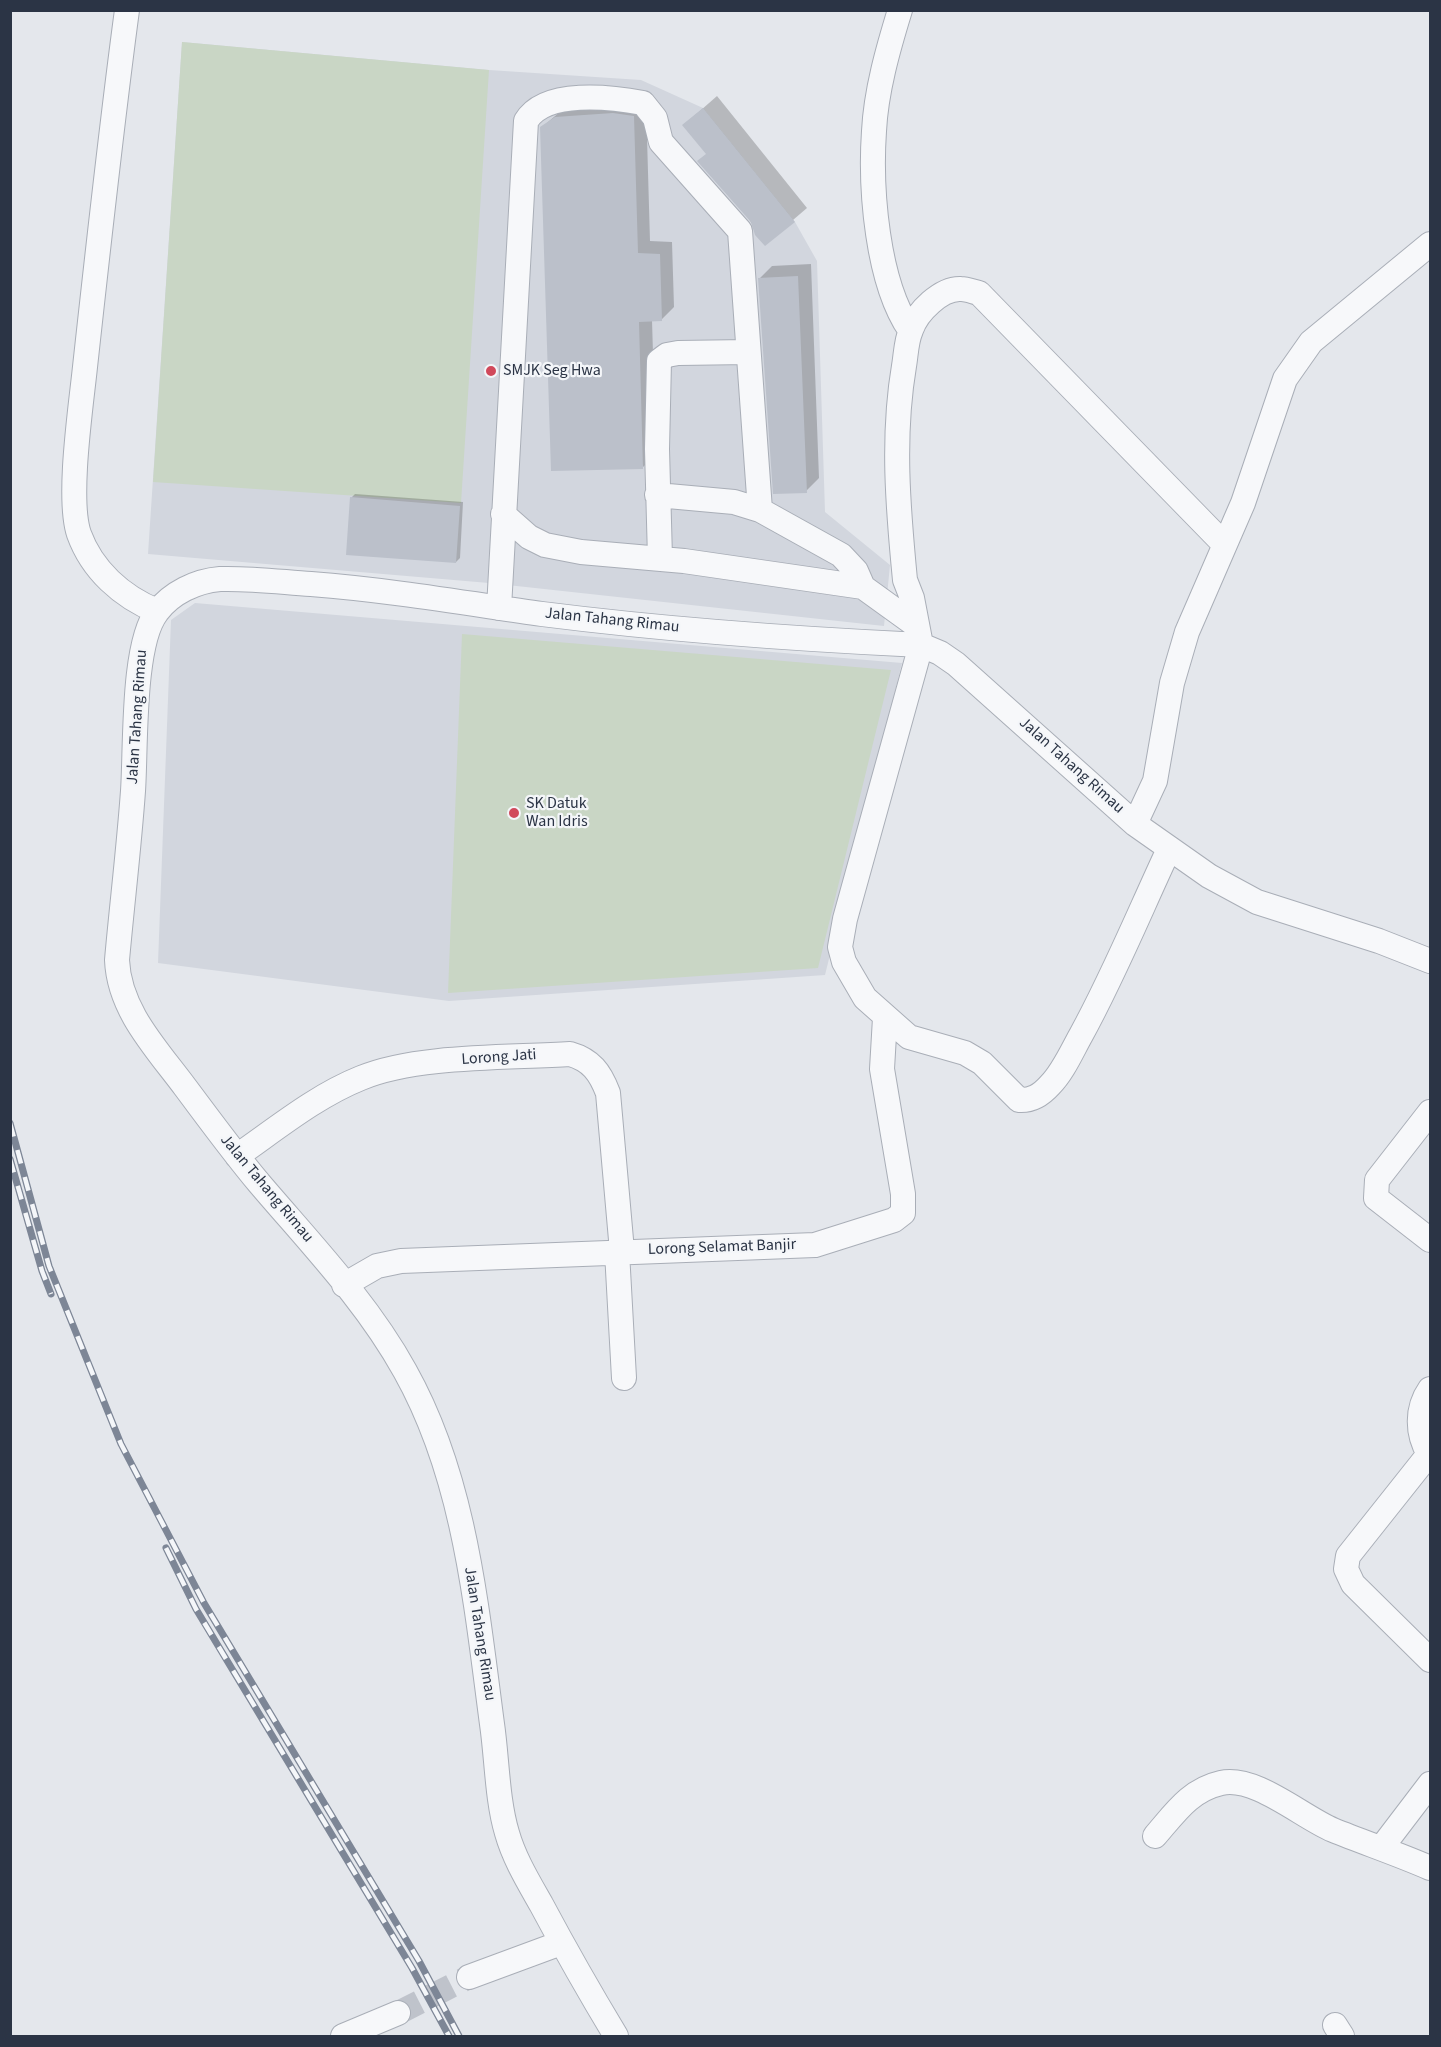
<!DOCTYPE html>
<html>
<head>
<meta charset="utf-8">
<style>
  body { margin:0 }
  #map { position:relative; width:1441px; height:2047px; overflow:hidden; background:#e4e7ec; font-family:"Source Sans 3",sans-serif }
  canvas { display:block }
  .frame { position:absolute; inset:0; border:12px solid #2b3445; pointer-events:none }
</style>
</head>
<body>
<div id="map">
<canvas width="1441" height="2047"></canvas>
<div class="frame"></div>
</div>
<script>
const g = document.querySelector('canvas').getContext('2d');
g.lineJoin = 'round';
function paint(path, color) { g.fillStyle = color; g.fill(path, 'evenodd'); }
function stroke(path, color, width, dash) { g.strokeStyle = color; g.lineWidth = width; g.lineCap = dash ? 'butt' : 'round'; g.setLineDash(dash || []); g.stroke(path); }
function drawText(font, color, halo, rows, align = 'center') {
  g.font = font + ' "Source Sans 3",sans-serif'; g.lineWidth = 4.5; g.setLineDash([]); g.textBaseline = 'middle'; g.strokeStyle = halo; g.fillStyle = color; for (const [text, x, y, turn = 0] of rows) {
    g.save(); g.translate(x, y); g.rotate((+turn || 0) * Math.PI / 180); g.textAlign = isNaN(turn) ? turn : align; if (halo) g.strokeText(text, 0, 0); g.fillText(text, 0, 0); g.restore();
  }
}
paint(new Path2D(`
  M182,42L489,70L641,80L703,108L795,222L817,261L825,512L890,565L884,626L489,583L148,554Z
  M195,603L902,663L825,975L449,1001L158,963L171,620Z`), '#d2d6de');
paint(new Path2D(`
  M182,42L489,70L461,503L153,482Z
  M462,634L891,670L818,968L448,993Z`), '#c9d6c5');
paint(new Path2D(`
  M717,96L807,208L765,244L707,153L684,125Z
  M646,103L650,241L672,242L674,307L661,320H652L656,454L643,467L541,128L568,105Z
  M811,264L819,478L806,491L759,279L772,266Z
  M355,494L463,502L460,558L456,562L351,498Z`), '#0003');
paint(new Path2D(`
  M703,108L795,222L765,246L755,235L751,222L697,161L706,154L682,125Z
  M613,113L634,116L638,253L660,254L662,321L639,322L643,469L551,471L540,127L555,117Z
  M798,276L807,493L773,494L758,278Z
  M350,497L460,506L456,563L346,555Z`), '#bbc0ca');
stroke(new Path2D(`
  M398,2013L469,1977`), '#bfc3cb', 24, [24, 12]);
const minor = new Path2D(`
  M127,10C111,129 98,248 85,367C81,406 67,499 79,534C92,570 122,597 157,611
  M900,10C888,49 876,91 874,131C870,189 877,282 910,330
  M657,495L734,502L760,510L841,555L856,571L863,587
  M503,514L529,537L545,545L581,552L684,561L863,587L917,626
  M660,558L657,449L659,361L667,355L678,353L748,352
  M499,608L526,121C545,89 611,97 643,103L655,118L661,142L740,231L760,510
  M1135,824L1155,781L1172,683L1187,632L1243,503L1285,379L1311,342L1430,244
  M1169,849C1140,911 1114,975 1081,1035C1072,1051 1063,1072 1050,1085C1041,1095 1032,1101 1019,1100L982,1063L965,1053L909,1037L865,998L844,962L840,947L845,919L921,645L912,598L905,580C898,508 892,437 904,366C906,355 906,341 911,330C917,312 941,288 961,289C967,289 974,292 979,293L1224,544
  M1430,1112L1377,1180L1376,1198L1430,1240
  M237,1156C276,1129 316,1096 361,1078C416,1055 508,1058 570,1054C591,1060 600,1072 608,1093L622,1251
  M617,1252L624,1378
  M344,1285L377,1266L401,1261L815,1245L894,1220L903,1213V1194L882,1069L885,1018
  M1430,1389C1416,1409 1417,1434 1429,1454L1348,1556L1346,1569L1353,1584L1430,1660
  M1155,1836C1175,1813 1190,1790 1221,1783C1255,1775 1302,1817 1333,1830C1365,1843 1398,1854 1430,1868
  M1382,1847L1430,1784
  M469,1977L561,1943
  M1335,2025L1342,2036
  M343,2036L398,2013
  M616,2036C590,1993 565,1949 541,1904C528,1881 514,1858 507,1833C497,1800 497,1758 492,1724C476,1604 465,1478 405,1371C367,1302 310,1243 259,1183C233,1152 209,1119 185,1087C156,1048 119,1010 117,960C122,904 129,847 133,791C136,748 132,644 157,612C171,593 196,581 220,579C250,578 281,582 311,584C389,590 465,603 542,614C668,630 794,639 921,645L940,653L956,664L1135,824L1209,876L1257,902L1379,941L1430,961`);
stroke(minor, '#a9aeb7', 26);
stroke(minor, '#f7f8fa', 24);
const rail = new Path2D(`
  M10,1123L49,1266L121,1444L204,1603L419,1961L459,2036
  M10,1159L42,1271L51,1294
  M166,1548L196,1609L412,1968L449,2036`);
stroke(rail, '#7d8696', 7);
stroke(rail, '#f4f6f9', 4.5, [14]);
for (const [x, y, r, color] of [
  [491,371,6,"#d1495b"],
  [514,813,6,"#d1495b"]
]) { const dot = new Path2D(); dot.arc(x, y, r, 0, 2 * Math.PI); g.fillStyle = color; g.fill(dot); stroke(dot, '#f4f6f9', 2); }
drawText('16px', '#2b3445', '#f4f6f9', [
  ["SMJK Seg Hwa",503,371],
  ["SK Datuk",526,804],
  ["Wan Idris",526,822]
], 'left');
drawText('16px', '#2b3445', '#f4f6f9', [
  ["Jalan Tahang Rimau",612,621,6],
  ["Jalan Tahang Rimau",138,717,-86],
  ["Jalan Tahang Rimau",1071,766,42],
  ["Lorong Jati",499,1058,-4],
  ["Jalan Tahang Rimau",266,1189,50],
  ["Lorong Selamat Banjir",722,1248,-2],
  ["Jalan Tahang Rimau",479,1634,81]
]);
</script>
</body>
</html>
